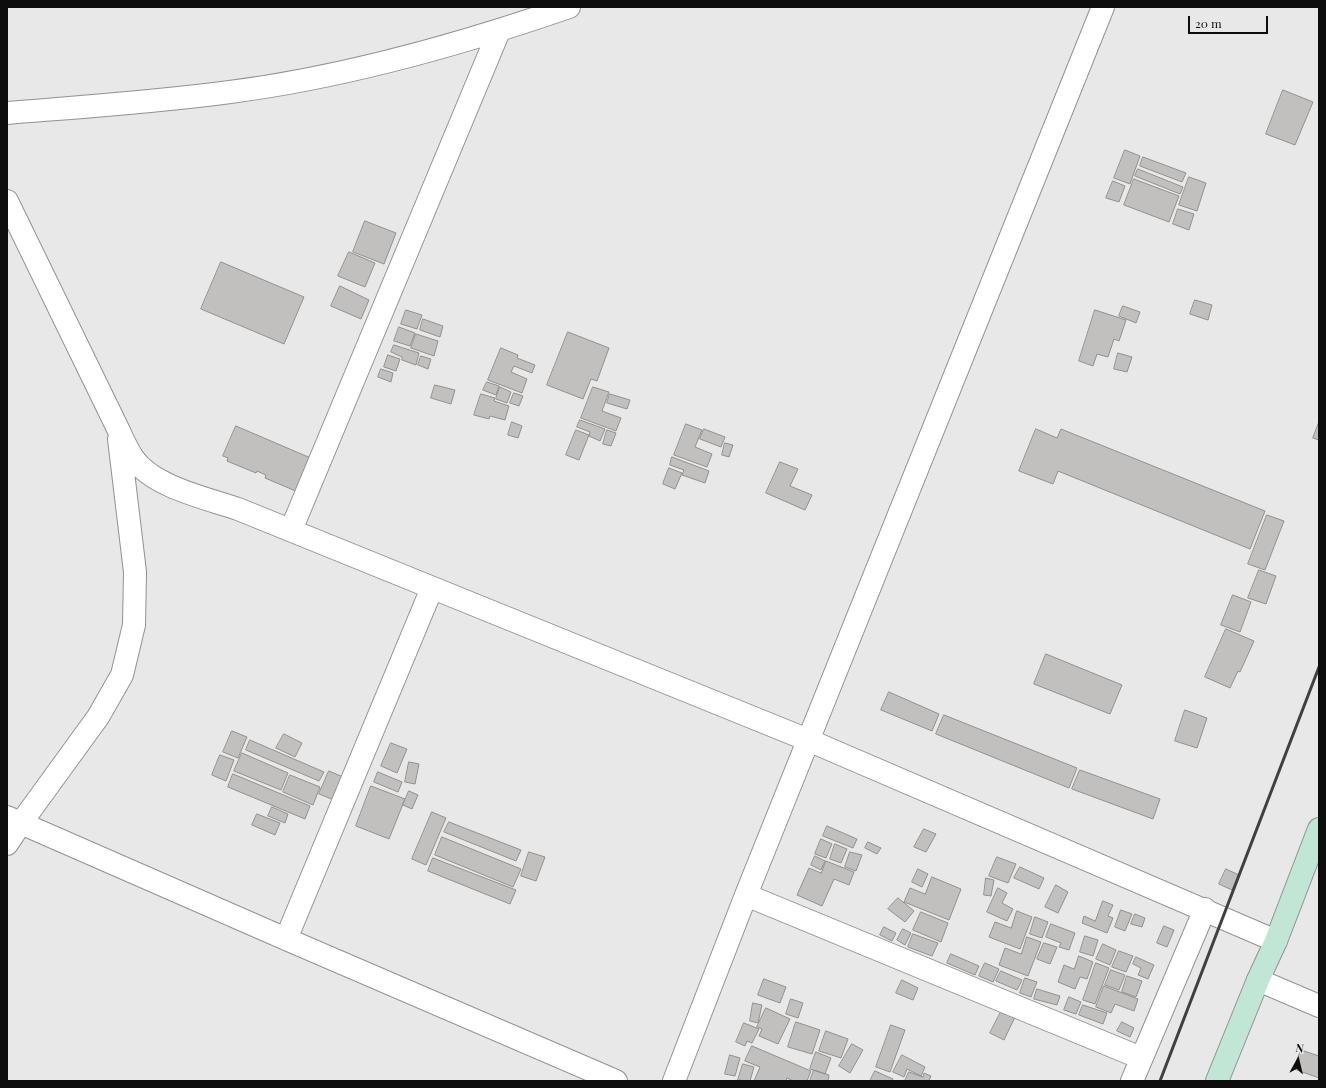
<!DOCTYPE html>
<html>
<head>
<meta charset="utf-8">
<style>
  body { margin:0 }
  #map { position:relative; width:1326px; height:1088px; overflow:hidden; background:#e8e8e9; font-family:"Playfair Display",serif }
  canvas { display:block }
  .frame { position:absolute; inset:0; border:8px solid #0d0d0d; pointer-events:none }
  .north { position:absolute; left:1278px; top:1040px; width:40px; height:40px; -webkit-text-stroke:3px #e8e8e9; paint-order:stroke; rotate:8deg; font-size:11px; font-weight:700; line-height:16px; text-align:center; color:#0d0d0d }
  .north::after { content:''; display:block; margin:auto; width:14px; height:18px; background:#0d0d0d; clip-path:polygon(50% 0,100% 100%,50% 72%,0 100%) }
  .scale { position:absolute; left:1188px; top:16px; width:80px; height:18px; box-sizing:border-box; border:2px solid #0d0d0d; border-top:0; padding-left:5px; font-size:12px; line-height:14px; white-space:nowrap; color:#0d0d0d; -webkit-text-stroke:3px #e8e8e9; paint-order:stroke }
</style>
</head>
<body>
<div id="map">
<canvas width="1326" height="1088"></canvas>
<div class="frame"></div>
<div class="north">N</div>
<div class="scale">20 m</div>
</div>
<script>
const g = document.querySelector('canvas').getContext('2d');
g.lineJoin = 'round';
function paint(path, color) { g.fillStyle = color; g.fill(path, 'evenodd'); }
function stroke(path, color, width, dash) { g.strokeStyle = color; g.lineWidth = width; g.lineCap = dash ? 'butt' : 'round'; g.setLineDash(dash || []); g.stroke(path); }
const building = new Path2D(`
  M1283,90L1313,102L1295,145L1266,134Z
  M1125,150L1140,156L1130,184L1114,178Z
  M1143,157L1186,173L1182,182L1140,166Z
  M1138,169L1183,187L1180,194L1135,176Z
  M1189,177L1206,183L1197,211L1179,205Z
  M1134,179L1179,196L1169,222L1124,205Z
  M1113,181L1125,186L1119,202L1106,198Z
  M1178,209L1194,214L1189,230L1173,224Z
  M365,221L396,233L384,264L353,252Z
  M349,252L375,263L365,287L338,276Z
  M221,262L304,297L284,344L201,309Z
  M340,286L369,300L361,319L331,306Z
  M1195,300L1212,305L1208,320L1190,314Z
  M1123,306L1140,312L1136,323L1119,316Z
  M406,310L422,315L417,329L401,324Z
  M1095,310L1126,320L1119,341L1114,339L1108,357L1097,354L1093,366L1079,361Z
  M423,319L443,326L440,337L420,330Z
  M399,327L415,333L410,346L394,341Z
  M568,332L609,348L597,381L591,379L583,399L547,385Z
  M416,334L438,341L434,356L411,348Z
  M394,345L419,353L416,365L402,360V357L391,352Z
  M501,348L518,355L517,358L535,365L532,373L514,366L511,372L527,379L522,393L488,380Z
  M1118,353L1132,357L1127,372L1114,369Z
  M388,355L400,359L396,371L384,367Z
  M421,356L431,359L428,369L418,365Z
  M381,369L393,373L391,382L378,377Z
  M487,382L499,386L496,395L483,390Z
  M435,385L455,390L451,404L431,398Z
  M500,387L511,392L507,403L496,399Z
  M593,387L609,392L602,411L621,418L616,431L581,418Z
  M514,393L523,396L519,406L510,403Z
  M481,394L495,398L494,401L509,406L505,420L490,416L489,419L474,415Z
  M610,394L630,400L627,409L607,403Z
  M580,420L605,429L600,441L589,436L590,432L577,427Z
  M512,422L522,426L518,438L508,435Z
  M1319,422V440L1313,438Z
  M686,424L702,430L695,447L712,454L707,467L674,455Z
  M236,426L313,459L298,492L265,478L266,475L257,471L256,473L227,461L228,458L223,456Z
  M704,429L725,437L721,447L700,439Z
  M1036,429L1057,438L1061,429L1265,511L1250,549L1058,471L1053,484L1019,471Z
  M576,430L589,435L579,460L566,455Z
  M607,430L616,433L611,446L603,444Z
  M725,443L733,445L729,457L722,455Z
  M672,457L709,471L705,483L682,475L684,470L670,465Z
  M780,462L798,469L790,486L812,495L805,510L766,493Z
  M669,468L682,473L675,489L663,484Z
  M1267,515L1284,521L1265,570L1248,564Z
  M1259,570L1276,576L1266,604L1248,598Z
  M1233,595L1251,602L1240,632L1221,625Z
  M1226,629L1254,641L1240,672L1238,671L1230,688L1205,677Z
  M1046,654L1122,685L1110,714L1034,684Z
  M889,692L939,714L932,731L881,710Z
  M1185,710L1207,718L1197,748L1175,741Z
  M944,715L1077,768L1069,788L936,734Z
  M232,731L247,737L238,758L223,752Z
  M284,734L302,743L295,757L276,748Z
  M250,740L324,772L319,781L246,750Z
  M391,743L407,749L397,773L381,766Z
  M242,753L288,773L281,790L234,771Z
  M220,755L234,760L226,781L212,775Z
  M409,762L419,764L415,784L405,782Z
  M1080,770L1160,799L1153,819L1072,789Z
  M329,771L343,777L334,800L319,794Z
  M378,772L402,782L398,792L374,782Z
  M233,774L310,806L305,819L228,787Z
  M290,775L320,787L313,805L283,792Z
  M371,786L405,799L389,839L356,826Z
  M409,791L418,795L412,809L403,805Z
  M272,807L288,814L285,823L268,816Z
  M432,812L446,818L426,865L412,859Z
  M257,814L280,823L275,835L252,825Z
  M449,822L521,850L516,861L444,832Z
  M827,826L857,839L853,848L823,836Z
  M924,829L936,834L926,852L914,847Z
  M442,837L521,869L513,887L435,855Z
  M821,839L832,844L826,858L815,854Z
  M868,842L881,848L877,854L865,848Z
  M835,844L847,849L841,863L830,859Z
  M529,852L545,857L536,881L521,876Z
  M850,852L862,855L856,871L845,867Z
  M815,856L825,861L821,870L811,865Z
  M997,857L1016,864L1008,883L989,876Z
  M433,858L516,890L510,904L428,871Z
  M826,861L854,872L849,885L834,879L822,906L797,895L809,868L821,873Z
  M1020,867L1044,878L1039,889L1014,878Z
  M918,869L928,874L922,887L912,882Z
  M1226,869L1239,875L1232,890L1219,884Z
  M932,877L961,889L949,920L904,902L910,888L925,894Z
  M986,878L994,880L991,896L984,895Z
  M1056,885L1068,892L1058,913L1045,907Z
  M998,888L1007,893L1002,903L1013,909L1007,921L987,912Z
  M898,898L914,911L905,922L888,909Z
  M1103,901L1113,905L1108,916L1113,918L1107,933L1082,923L1084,916L1095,921Z
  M1121,910L1132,914L1125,931L1115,927Z
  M1017,911L1032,917L1020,949L989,937L995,922L1011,928Z
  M921,912L948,923L941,942L913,930Z
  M1135,914L1145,918L1142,927L1131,924Z
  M1035,917L1048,922L1042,938L1030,934Z
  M1051,924L1075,933L1069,950L1059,947L1061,943L1046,937Z
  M1164,926L1174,930L1167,947L1157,943Z
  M884,927L896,933L892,941L880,935Z
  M903,929L911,933L905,945L897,940Z
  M913,934L938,943L932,956L908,947Z
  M1085,936L1098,940L1093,956L1080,952Z
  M1027,937L1041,942L1028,976L999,965L1005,948L1021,954Z
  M1044,943L1057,947L1050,964L1037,959Z
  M1103,944L1116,950L1110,965L1096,959Z
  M1119,951L1133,956L1126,972L1112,967Z
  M951,954L979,966L975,975L947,963Z
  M1079,956L1093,962L1087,979L1080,977L1075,989L1058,982L1064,965L1074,969Z
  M1136,957L1154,965L1148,979L1138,975L1141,968L1133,964Z
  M985,963L999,969L993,982L979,976Z
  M1096,963L1109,968L1095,1004L1083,1000Z
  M1111,970L1125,975L1119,990L1105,985Z
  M1001,971L1022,980L1017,990L996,981Z
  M1127,976L1142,981L1136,997L1122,992Z
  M1025,978L1037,982L1031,997L1020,993Z
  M764,979L786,987L780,1003L758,995Z
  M902,980L918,988L913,1000L896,993Z
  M1104,986L1138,999L1134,1011L1115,1004L1111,1013L1096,1007Z
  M1037,989L1060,996L1057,1005L1034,999Z
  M1069,997L1081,1002L1076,1014L1064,1010Z
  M791,999L803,1003L798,1018L786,1014Z
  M753,1003L762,1005L758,1023L750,1021Z
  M1083,1005L1107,1013L1103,1024L1079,1015Z
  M766,1008L790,1019L778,1044L759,1036L762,1029L757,1027Z
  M1003,1008L1016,1015L1004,1040L990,1033Z
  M796,1022L820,1030L812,1054L788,1047Z
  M1122,1022L1134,1028L1130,1037L1117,1031Z
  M744,1023L759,1029L752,1043L747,1041L745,1046L736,1042Z
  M891,1025L905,1030L890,1072L876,1067Z
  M826,1031L848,1039L841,1058L819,1051Z
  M852,1044L863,1050L850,1073L839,1066Z
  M752,1046L811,1071L807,1081H793L787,1078L786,1081H754L760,1067L745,1061Z
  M1301,1050L1319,1056V1078L1294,1069Z
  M816,1052L831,1058L825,1074L810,1069Z
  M730,1055L740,1058L735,1076L725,1074Z
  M902,1055L925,1067L921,1076L907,1069L904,1077L893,1072Z
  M743,1064L754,1067L750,1081L738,1080Z
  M814,1070L829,1075L828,1081H810Z
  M875,1071L893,1079L892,1081H870Z
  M909,1072L923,1077L924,1073L931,1076L929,1081H905Z`);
paint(building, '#c1c0bf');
stroke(building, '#91908f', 1);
const street = new Path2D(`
  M7,113C81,107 156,102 230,92C346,77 459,45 569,7
  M7,201L119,431C123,440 128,450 133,458C153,487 206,498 238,509L808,740L1276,941
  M291,530L499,31
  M7,817L286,939L616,1081
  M7,844L21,823L98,717L122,675L134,625L135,572L119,439
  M746,895L1141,1058
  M286,939L432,588
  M1258,980L1319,1006
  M674,1081L746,895L1103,7
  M1132,1081L1205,909`);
const secondary = new Path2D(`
  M1217,1081L1258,980L1276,941L1319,829`);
stroke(street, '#919293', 24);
stroke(secondary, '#919293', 24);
stroke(street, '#fff', 22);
stroke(secondary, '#c1e6d5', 22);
stroke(new Path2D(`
  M1160,1081L1319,667`), '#404041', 3);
</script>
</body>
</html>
